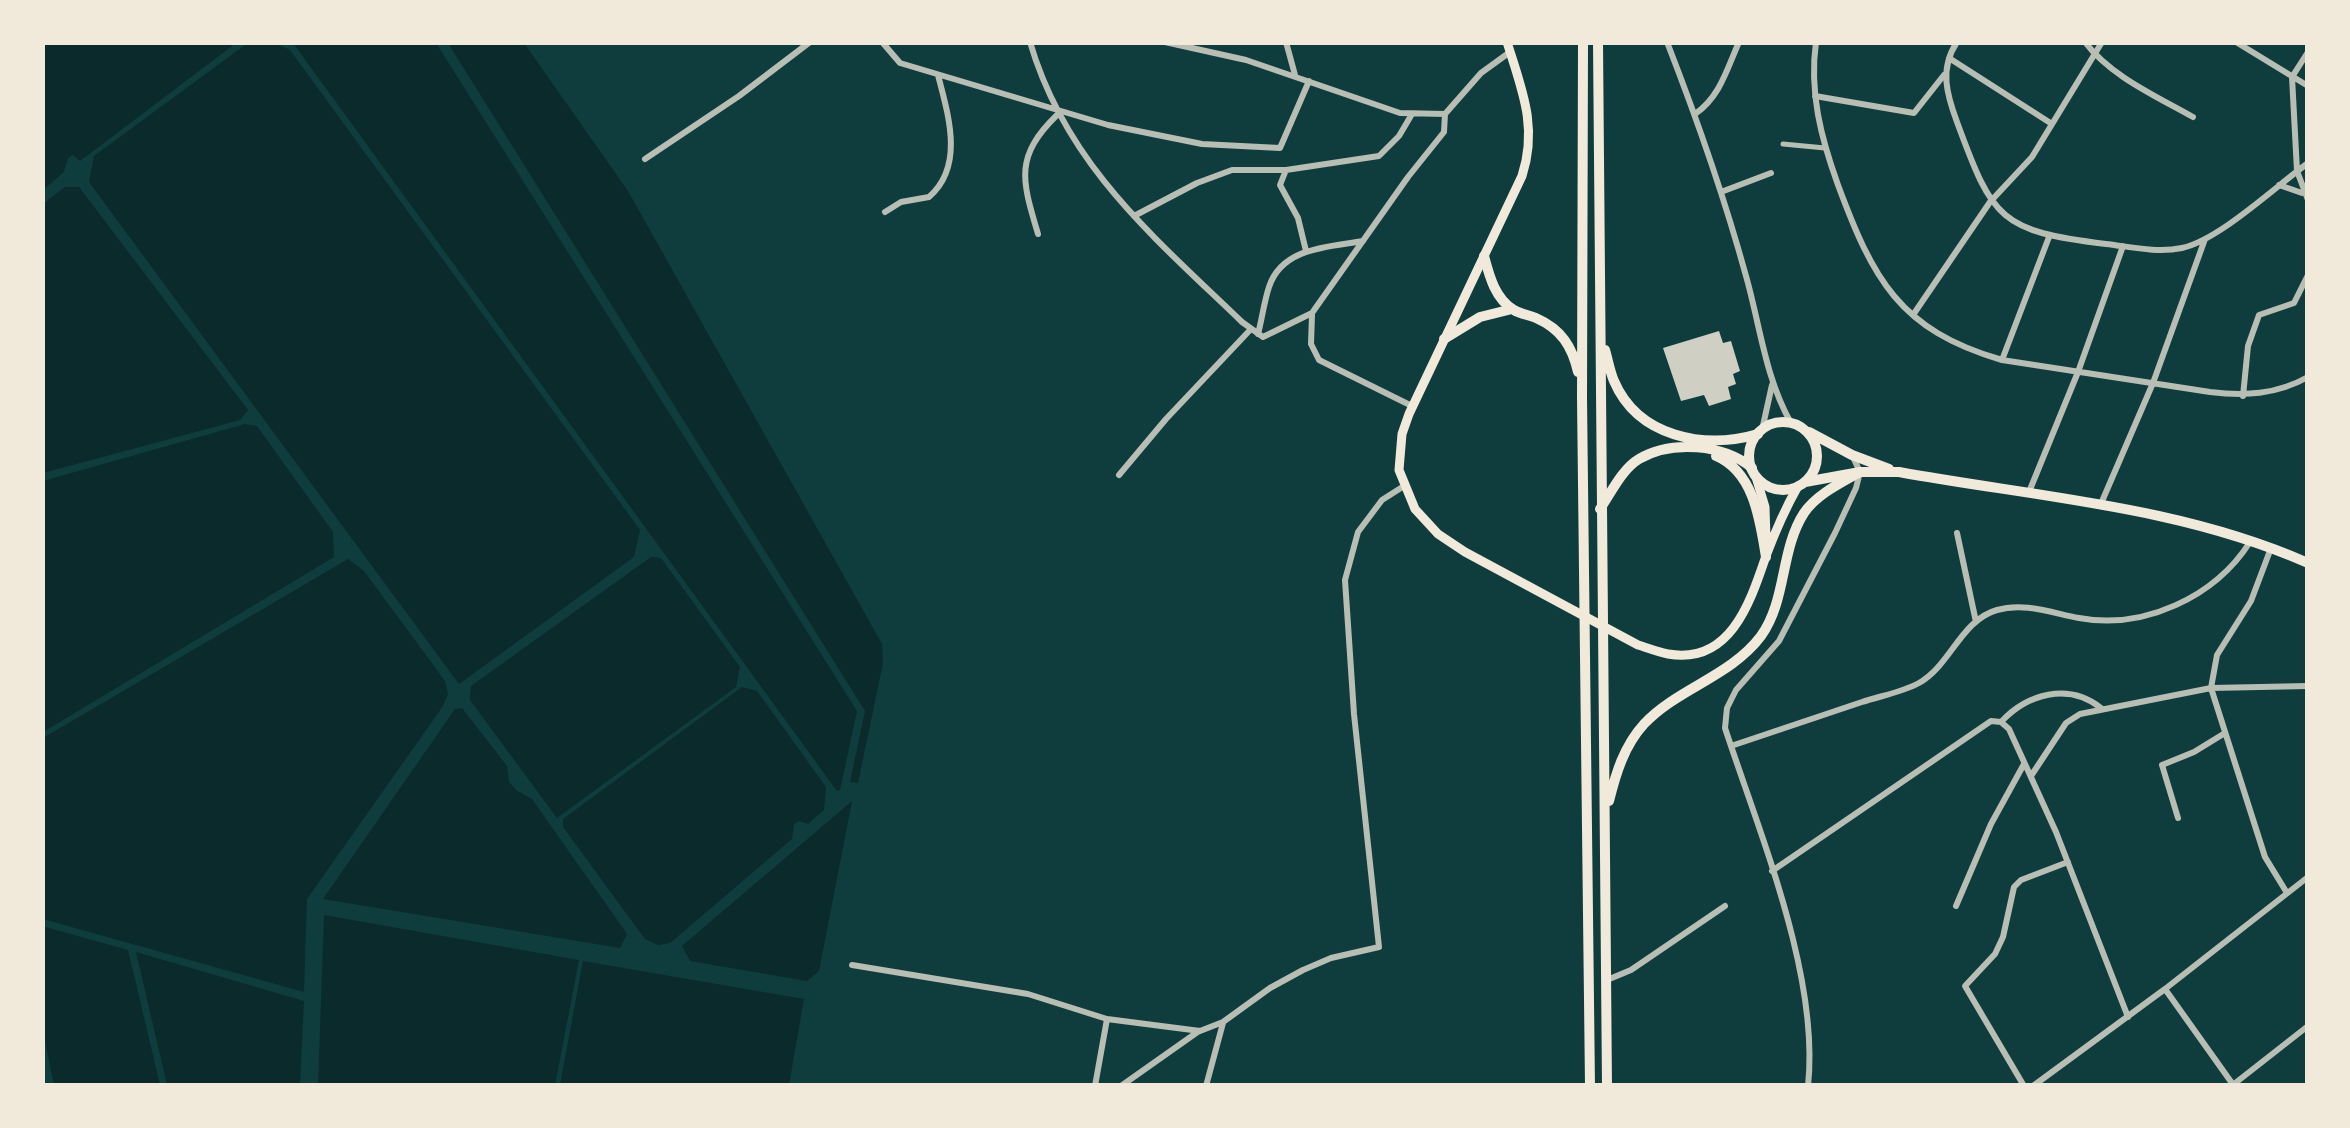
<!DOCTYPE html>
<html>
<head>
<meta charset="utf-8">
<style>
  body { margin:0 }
  #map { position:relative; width:2350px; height:1128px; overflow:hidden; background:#0f3d3e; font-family:Spectral,serif }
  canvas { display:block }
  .frame { position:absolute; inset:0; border:45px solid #f1e9da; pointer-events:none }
</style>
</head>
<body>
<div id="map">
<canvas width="2350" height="1128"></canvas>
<div class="frame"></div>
</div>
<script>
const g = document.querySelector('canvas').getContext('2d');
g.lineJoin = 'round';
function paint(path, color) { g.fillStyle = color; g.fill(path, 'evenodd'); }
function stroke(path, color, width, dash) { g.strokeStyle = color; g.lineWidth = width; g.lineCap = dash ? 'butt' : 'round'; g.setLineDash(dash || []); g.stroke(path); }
paint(new Path2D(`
  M43,42H236V43L80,161L73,155L68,158L64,172L43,190Z
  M249,42L276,43L290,50L640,530L634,557L459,684L89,182L94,156Z
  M293,43H436L857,711L840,790L837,791Z
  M448,43H524L628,191L882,644L883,663L858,783L850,782L865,711Z
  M65,187H79L248,410L240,420L43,473V204Z
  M245,424L257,426L333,532L334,557L43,732V481Z
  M651,557L661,558L740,667L736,687L557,818L470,700L471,686Z
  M348,559L364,571L445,681L448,694L443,706L307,899L304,992L43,919V738Z
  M742,687L757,691L826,787L824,810L808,824L799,821L794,824L792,839L670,943L658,945L645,939L563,827V819Z
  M462,708L507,766L509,782L516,790L532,799L627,934L620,948L323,899L455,709Z
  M852,801L819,971L807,981L690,961L682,946Z
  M324,915L579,960L555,1085H318Z
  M42,926L128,950L160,1085H54L43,1031Z
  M136,952L304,1001L300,1085H167Z
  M583,961L804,999L789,1085H560Z`), '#0a2a2b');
paint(new Path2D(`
  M1719,331L1723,343L1731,341L1740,371L1733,374L1736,384L1728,387L1731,399L1709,406L1704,395L1681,401L1663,348Z`), '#cfcfc3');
stroke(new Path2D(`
  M1783,144L1825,148`), '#b8beb3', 5);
stroke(new Path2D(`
  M882,42L900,63L1108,125L1202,144L1280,148L1309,81
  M1030,42C1066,165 1154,237 1242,322L1263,337L1312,313L1408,177L1444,132L1445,114L1481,73L1510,52
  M1165,42L1246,60L1400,113L1445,114
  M1286,42L1295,75
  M1667,42C1697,119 1724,196 1746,276C1760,325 1765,377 1791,423
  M1816,42C1809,92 1821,138 1838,185C1873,279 1899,330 2002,360L2210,392C2244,396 2276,395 2308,377
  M1957,42C1939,69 1947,95 1957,122C1993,220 2000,231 2106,244C2131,247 2157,253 2182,248C2219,240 2275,187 2308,163
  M2085,42C2110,76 2158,97 2193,117
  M2236,42L2308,86
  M2308,52L2292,77L2297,171L2308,200
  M1949,58L2052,124
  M1815,96L1914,113L1944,75
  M1695,114C1720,97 1727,69 1739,42
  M645,159L739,96L810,42
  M1286,170L1280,185L1298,218L1306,251
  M2279,185L2302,193
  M1721,192L1771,173
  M885,212L901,202L929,197C965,166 948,114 938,75
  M1134,216L1197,183L1232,170H1286L1379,156L1399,136L1412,114
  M1038,234C1022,180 1014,157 1057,115
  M1312,315L1311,344L1319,360L1412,406
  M1913,315L1990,202L2032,157L2102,42
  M1258,334C1262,319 1264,302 1269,287C1282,247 1329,247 1363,241
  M2002,360L2049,237
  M2243,396L2248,346L2259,315L2294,303L2308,275
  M1762,430L1772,385
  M1119,475L1166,419L1251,329
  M2029,492L2078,372L2123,246
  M2100,506L2153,383L2205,239
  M1957,533L1976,622
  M2271,548L2251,601L2217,655L2211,688L2265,857L2287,893
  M2001,722C2027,694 2068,682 2101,708
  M1731,746C1775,731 1818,717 1862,702C1880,696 1903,692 1919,683C1950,666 1961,620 1997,610C2024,602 2052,613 2079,618C2144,630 2215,597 2250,542
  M2031,776L2066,723L2080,714L2211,688L2308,686
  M2178,818L2162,765L2194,752L2225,733
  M1772,871L1991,721L2001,722L2009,729L2056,832L2128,1017
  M1956,906L1991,824L2024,764
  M852,965L1028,994L1107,1019L1200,1031L1223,1022L1270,988L1303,970L1331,958L1379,947L1354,714L1345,580L1358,532L1382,500L1404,486
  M1607,980L1631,970L1725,906
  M2165,989L2234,1086
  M2234,1084L2308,1026
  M1095,1086L1107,1019
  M1121,1086L1199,1031
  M1206,1086L1223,1023
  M1808,1086C1820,976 1759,832 1725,728L1727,708L1736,690L1779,641L1835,533L1856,488L1860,472L1853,457
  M2024,1086L1965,986L1995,954L2003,937L2014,887L2021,880L2068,862
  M2033,1086L2165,989L2308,877`), '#b8beb3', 6);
stroke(new Path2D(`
  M1507,42C1522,90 1538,127 1522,176L1409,414L1402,434L1399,470L1415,509L1438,534L1465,552L1638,645C1648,648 1658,652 1668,654C1730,665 1750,603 1766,556C1775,532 1785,509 1798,486
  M1756,477L1765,507L1766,539`), '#f1e9da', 9);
stroke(new Path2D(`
  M1749 456a34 34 0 1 1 68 0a34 34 0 1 1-68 0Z
  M1809,432L1852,455L1889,469
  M1805,482L1860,472H1899C2036,497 2179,506 2308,563`), '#f1e9da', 10);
stroke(new Path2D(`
  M1583,42L1582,398L1590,1086
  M1598,42L1607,1086
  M1484,256C1489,275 1495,299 1514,310C1520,314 1529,315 1536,318C1561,329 1572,346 1578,372
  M1444,339L1480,317L1512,309
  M1605,350C1608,360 1610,372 1614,381C1638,437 1704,450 1758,434
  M1716,456C1754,472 1760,520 1766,557
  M1600,509C1611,493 1622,469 1639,459C1671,440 1724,444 1752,468
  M1609,801C1616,773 1624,746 1644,724C1678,688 1730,677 1761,636C1787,600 1780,550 1804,513C1817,494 1841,483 1860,472`), '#f1e9da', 10);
</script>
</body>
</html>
